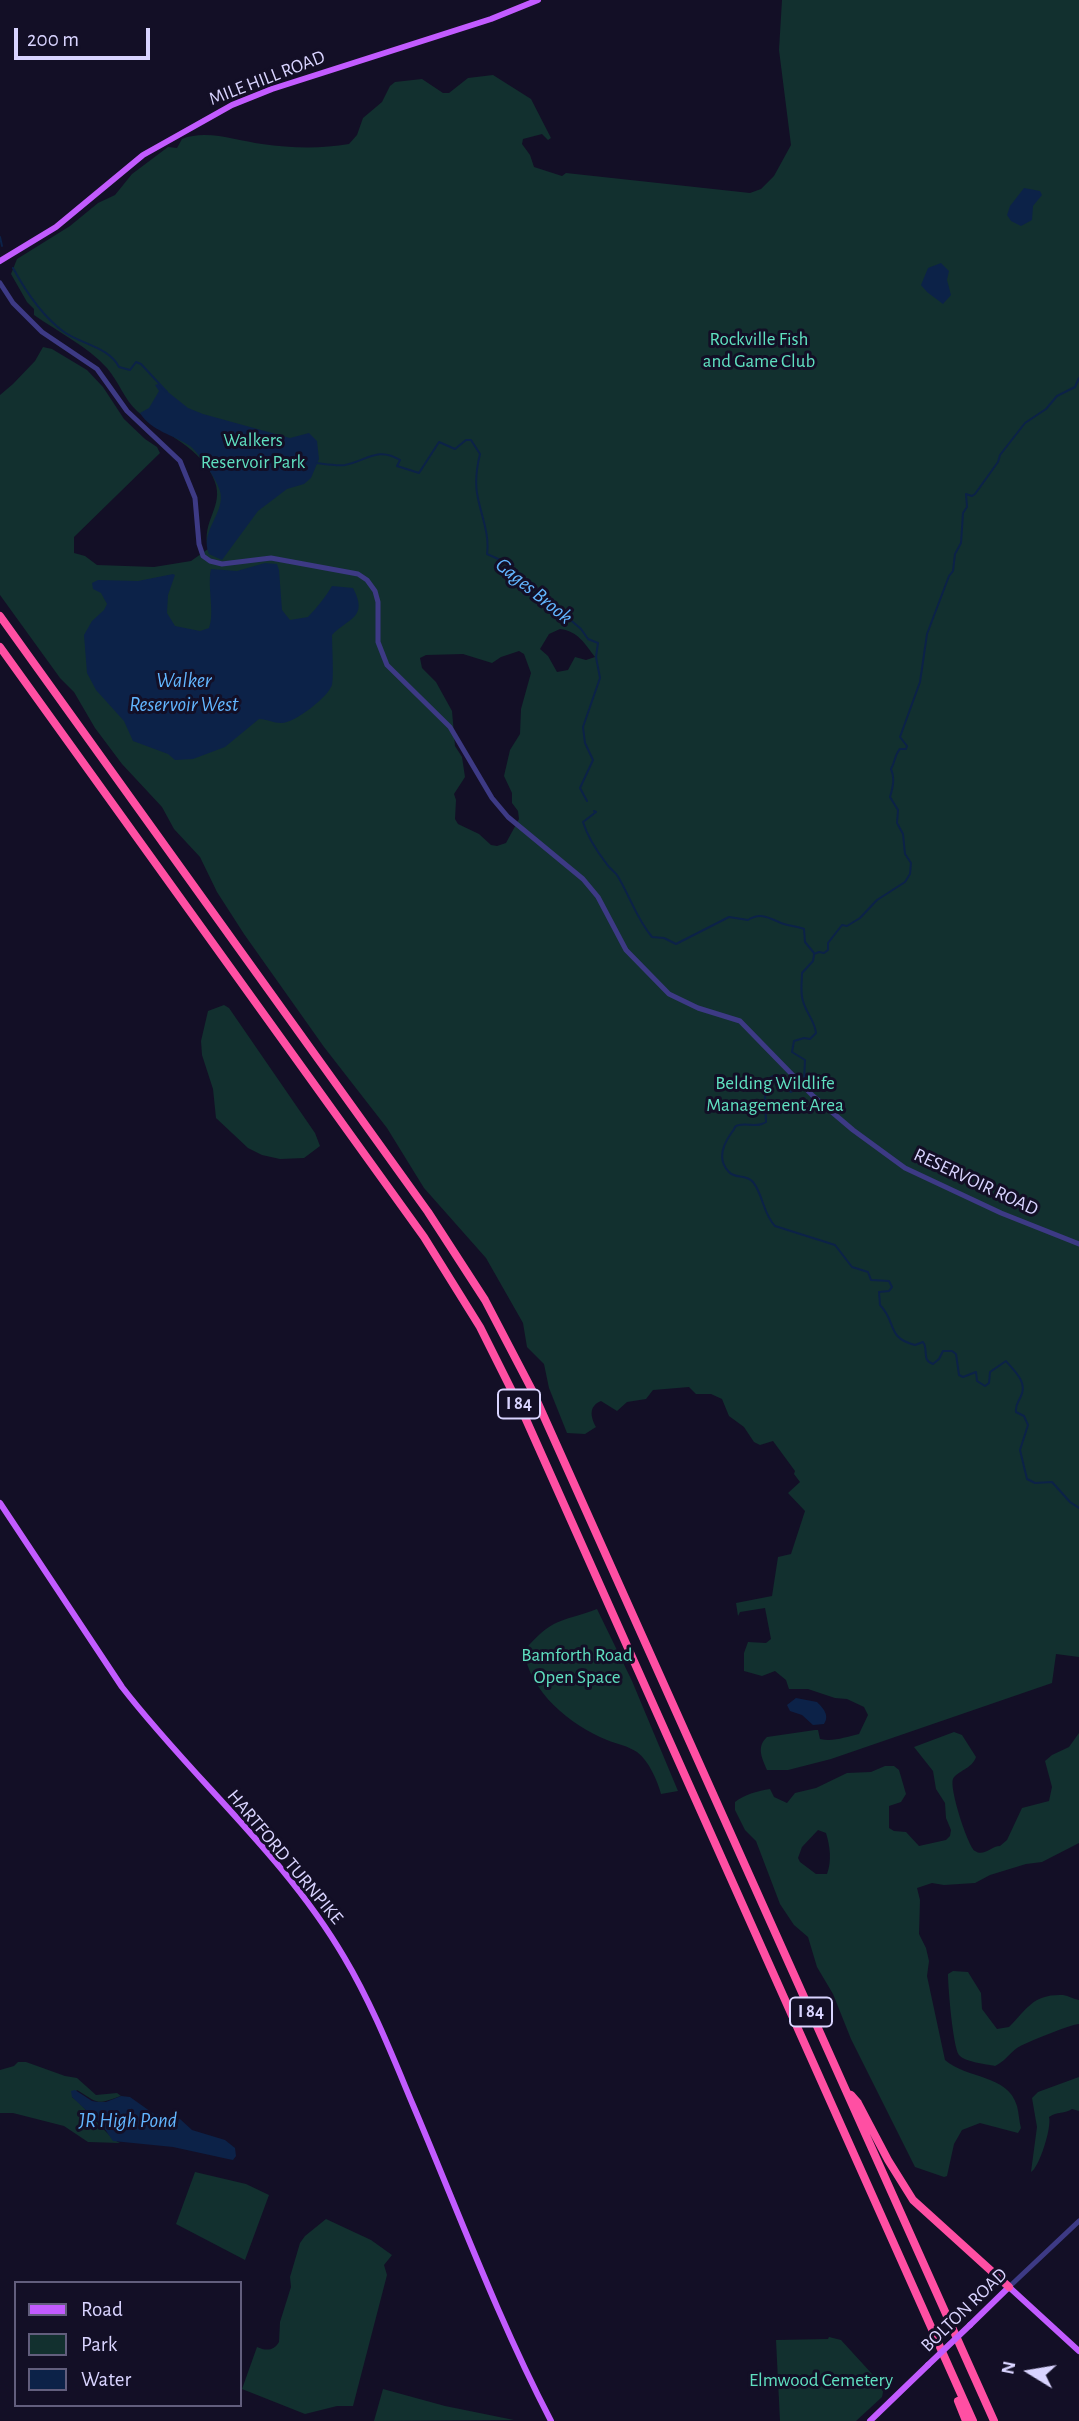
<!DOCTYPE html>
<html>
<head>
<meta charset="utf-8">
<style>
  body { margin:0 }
  #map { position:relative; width:1079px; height:2421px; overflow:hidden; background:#130f26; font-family:"Alegreya Sans",sans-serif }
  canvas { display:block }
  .legend { position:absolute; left:14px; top:2281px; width:228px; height:126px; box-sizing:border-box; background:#130f26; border:2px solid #625e7d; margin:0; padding:9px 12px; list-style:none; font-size:21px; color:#d9d4ff }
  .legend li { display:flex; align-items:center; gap:14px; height:35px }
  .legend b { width:35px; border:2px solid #625e7d }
  .north { position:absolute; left:995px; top:2337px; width:70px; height:70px; -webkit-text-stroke:5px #130f26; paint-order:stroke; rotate:281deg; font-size:19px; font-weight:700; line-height:28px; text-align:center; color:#d9d4ff }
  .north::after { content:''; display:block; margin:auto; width:24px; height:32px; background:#d9d4ff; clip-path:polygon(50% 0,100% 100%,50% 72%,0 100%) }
  .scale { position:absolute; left:14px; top:28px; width:136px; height:32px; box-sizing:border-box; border:4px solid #d9d4ff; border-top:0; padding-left:9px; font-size:21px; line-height:24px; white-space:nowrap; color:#d9d4ff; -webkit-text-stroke:5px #130f26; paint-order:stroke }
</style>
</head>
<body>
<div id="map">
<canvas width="1079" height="2421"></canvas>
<ul class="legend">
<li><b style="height:9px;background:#c25bff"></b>Road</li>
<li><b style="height:19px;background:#12302f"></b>Park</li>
<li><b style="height:19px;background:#0c2248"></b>Water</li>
</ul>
<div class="north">N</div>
<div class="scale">200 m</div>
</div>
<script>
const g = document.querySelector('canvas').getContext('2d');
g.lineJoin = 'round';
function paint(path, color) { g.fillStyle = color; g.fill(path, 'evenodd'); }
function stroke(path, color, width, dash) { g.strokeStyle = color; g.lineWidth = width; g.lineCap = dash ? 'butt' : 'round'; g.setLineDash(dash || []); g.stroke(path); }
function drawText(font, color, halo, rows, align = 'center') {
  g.font = font + ' "Alegreya Sans",sans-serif'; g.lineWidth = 6; g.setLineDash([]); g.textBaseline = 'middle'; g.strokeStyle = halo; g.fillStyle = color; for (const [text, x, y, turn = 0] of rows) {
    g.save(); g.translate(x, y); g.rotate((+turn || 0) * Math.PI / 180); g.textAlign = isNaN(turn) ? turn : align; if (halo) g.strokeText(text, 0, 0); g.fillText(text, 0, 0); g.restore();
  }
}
paint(new Path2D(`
  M782,0H1079V1657L1056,1654L1052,1683L831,1759L788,1770H767C762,1758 756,1747 767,1737L815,1730H818L820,1739C834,1742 845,1737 859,1734L868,1715L864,1707L847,1699L835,1698L808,1689H789L786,1680L775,1671L762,1676L744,1671V1653L748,1642L766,1643L771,1639L765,1608L740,1612L738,1616L736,1603L772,1596L778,1557L791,1554L805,1511L788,1493L800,1482L794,1474L795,1471L773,1441L760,1445L754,1442L744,1427L729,1416L722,1399L711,1394H696L689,1387L653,1390L646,1399L627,1402L617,1411L601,1401C589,1406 590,1416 596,1427L585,1434L567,1433L549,1388L544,1364L527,1347L523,1323L486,1258L424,1188L387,1128L324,1047L244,934L217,892L200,857L174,829L162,807L122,764L95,728L74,692L60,678L0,595V395L13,384L35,361L43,347L52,349L87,370L103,387L124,419L145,439L157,447L160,453L74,537V553L85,556L97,565L154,567L191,561L208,549C201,521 224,507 215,482C203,447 162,434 137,411C124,399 119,382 107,368C87,346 58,332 34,315V309L27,302L11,274L17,259L70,226L98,203L115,195L132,174L168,147L177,148L182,139C207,129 237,141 262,144C291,148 320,149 349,144L357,135L363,118L382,102L390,86L395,82L422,79L443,93H449L468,78L493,75L531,99L551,138L548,140L542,134L523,139L522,144L530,155L534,167L562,176L566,173L750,193L761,189L774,176L791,145L779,50ZM560,629C578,631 585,644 595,657L586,660L575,657L568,670L557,672L548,656L540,649L549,634ZM519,651L524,654L531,673L521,709L520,734L510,750L504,776L512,793V803L518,811L519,819L506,843L497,846L491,845L479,834L458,824L455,819L456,800L454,794L465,777L462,757L455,746L452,711L436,682L422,668L420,658L426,655L463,654L492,663L501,657Z
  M224,1005L229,1008L315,1133L320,1146L304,1158L280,1159L262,1155L248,1148L216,1118L213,1089L202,1055L201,1041L208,1011Z
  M597,1609L632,1681L678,1791L661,1794C657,1780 649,1761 637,1752C628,1746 617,1744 607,1740C570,1725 530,1692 524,1651C553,1617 559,1623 597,1609Z
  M954,1732L962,1735L976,1757C972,1769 957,1771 953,1779C949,1788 968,1847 975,1851C984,1857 991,1846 1000,1846L1007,1840L1022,1808L1049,1801L1052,1787L1045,1761L1052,1755L1069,1747L1079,1733V1843L1042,1862L1026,1864L990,1875L975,1883L944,1885L932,1883L917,1888L920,1900L919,1934L926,1948L929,1961L927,1976L945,2060C966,2079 1008,2074 1017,2106C1019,2114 1019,2121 1021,2128L1018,2133L980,2123L962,2130L954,2144L947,2176L944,2177L915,2167L851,2039L833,1994L817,1967L808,1937L794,1925L780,1904L756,1841L745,1830L735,1810V1802C745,1794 758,1791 770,1789L774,1797L787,1803L795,1793L816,1788L847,1773L871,1772L885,1766H894L899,1770L906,1794L901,1802L889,1806V1828L894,1831L906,1832L919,1846L946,1840L950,1836L951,1830L946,1818L945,1803L936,1789L933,1771L914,1747ZM818,1830L826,1833C830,1846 832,1861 827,1874H816L800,1862L798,1858L802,1847Z
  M953,1971L968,1972L981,1993L982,2009L997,2029L1009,2027C1028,2008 1033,1994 1063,1995C1069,1996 1073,1999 1079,2000V2024C1072,2024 1024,2043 1017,2048C1009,2054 1004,2062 995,2066C986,2064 965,2062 959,2055C953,2047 948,1987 948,1974Z
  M18,2062H26L65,2076L77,2078L96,2095L117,2093L121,2096C95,2105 100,2104 77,2090L72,2097C85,2106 110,2140 120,2143L88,2142L64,2126L13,2113H0V2070L14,2066Z
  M1079,2077V2111L1072,2109C1065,2114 1057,2111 1049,2117C1052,2127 1039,2168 1031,2172L1037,2127L1032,2098L1038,2092Z
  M195,2172L246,2184L269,2195L245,2260L176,2224Z
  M326,2219L371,2240L392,2255L384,2265L387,2275L353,2406H337L305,2414L242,2389L257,2347C266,2351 274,2351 279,2342L280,2322L291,2287L290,2277L300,2243L305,2236Z
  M829,2337L841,2340L884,2387L882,2397L856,2421H780L776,2340L828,2339Z
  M383,2389L445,2406L514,2420L374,2421Z`), '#12302f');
paint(new Path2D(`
  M1024,188L1040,191L1042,195L1033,206L1032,220L1021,226L1011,221L1007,215L1010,206Z
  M941,263L949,271L947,280L951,295L943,304L927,292L921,285L928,268Z
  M158,384L188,408L203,414L290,438L309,433L317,441L319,459L311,478L304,484L287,489L258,511L222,560L209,554C199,531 226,513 220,491C217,480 199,453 190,446C174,435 151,431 140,413L149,408L159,391L155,385Z
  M265,563L277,564L279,570L282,610L290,620L308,617C317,607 325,598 332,586L353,588C369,618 348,618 332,635C332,645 334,676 332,685C328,697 294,724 281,723C273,723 267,719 259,719L225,747L193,759L175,760L168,754L133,741L124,721L96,690L87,673L84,635L92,621L104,610L107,604L101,593L93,589L92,583L98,580L138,581L173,574L175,575L168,595L167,613L175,626L200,631L209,628C215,613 207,587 211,569L237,571Z
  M796,1698L817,1702C823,1708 830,1715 824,1724L813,1725L802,1715L790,1711L787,1705Z
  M75,2090L92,2101L98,2102H106L121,2096L130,2097L154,2114L180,2119L192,2130L225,2140L235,2148L236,2156L233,2160L228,2159L173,2147L113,2141L102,2125L72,2097L71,2091Z`), '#0c2248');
stroke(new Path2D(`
  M0,237L2,246
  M13,268C26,292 42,316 64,332C81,344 109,347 119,367L130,370L136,362L141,364L167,392
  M316,463C325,464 336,466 345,465C366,461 378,446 400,460L397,466L419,473L439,442L455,449L466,440H471L480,454C477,466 475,480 477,493C480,513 490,533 487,554L505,562L513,574L544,597L581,629L588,639L598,643L596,657L600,678L583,727L585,743L593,760L580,788L587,801
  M594,811L596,812L583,822C588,838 596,850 606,863C609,868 614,871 617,875C630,896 636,918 652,937L664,938L676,944L729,917L748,920C761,912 769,918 781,923C788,926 797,926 804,929L805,942L814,953
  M814,954L819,952L824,953L828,950V943L842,925L847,926L860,918L877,900L905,882L910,874L911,863L905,854L903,834L897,823L898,810L890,797C893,787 895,778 891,769C895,762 895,754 900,749H906L907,746L900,737L920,682L927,634L949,576L953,571L955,554L961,543L963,513L967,507L966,494L972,496L975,494L998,462L1000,455L1025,423L1046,409L1057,396L1075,387L1079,378
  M804,1082L805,1060L792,1052L794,1041L804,1038L810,1039L816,1033C815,1021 806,1013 803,1001C800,992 802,982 802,973L813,961L814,955
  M799,1087L791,1092L773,1076L768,1079L765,1097L766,1122C757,1128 749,1123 739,1125C733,1126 736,1128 732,1132C724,1143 716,1159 729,1172C735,1179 746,1174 753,1182C763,1194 763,1214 775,1226L835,1245L852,1267L868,1272L871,1280L889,1281L892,1287L889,1291L879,1292L880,1305C897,1322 886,1338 915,1345L923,1342C929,1350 921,1360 933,1364L939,1359L943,1351H952L956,1354L959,1375L963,1377L976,1372L977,1381L985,1386L989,1383L990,1372L1006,1361C1014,1371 1028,1382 1021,1396C1018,1403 1015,1405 1016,1412L1024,1416L1028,1425L1020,1450L1027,1479L1035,1483L1052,1482L1070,1502L1079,1508`), '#0c2248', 2);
stroke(new Path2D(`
  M0,283L13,303L42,332L97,369L127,411L180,461L195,498L199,544L203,556L210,561L222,564L271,558L358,574L367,580L375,591L378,602V642L387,665L450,727L492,798L508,817L583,879L598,897L626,950L669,994L698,1008L740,1021L813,1096L853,1130L905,1168L1001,1213L1079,1244
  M1009,2287L1079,2221`), '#3d3a85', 5);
stroke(new Path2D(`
  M0,261L56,227L143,155L232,105L272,89L491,19L538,0
  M0,1503L122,1687C193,1779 285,1856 344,1957C372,2004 392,2055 413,2105C458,2211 498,2319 551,2421
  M970,2325L1009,2287L1079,2351
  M870,2421L928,2365`), '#c25bff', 6);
stroke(new Path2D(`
  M0,616L428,1212L485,1300L532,1390L994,2421
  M0,647L424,1237L480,1327L524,1415L973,2421
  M851,2095L858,2103L888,2160L913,2200L1009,2287
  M958,2401L966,2421`), '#ff4fa3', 8);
stroke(new Path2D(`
  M928,2365L970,2325`), '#c25bff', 6);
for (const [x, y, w] of [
  [519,1404,42],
  [811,2012,42]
]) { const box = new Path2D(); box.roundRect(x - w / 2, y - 14.5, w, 29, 5); g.fillStyle = '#130f26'; g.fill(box); stroke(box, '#d9d4ff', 2); }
drawText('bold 18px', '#d9d4ff', null, [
  ["I 84",519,1404],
  ["I 84",811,2012]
]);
drawText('19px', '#d9d4ff', '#130f26', [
  ["MILE HILL ROAD",267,78,-21],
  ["RESERVOIR ROAD",976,1182,25],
  ["HARTFORD TURNPIKE",285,1857,50],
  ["BOLTON ROAD",964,2310,-44]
]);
drawText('19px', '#5fe0c0', '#130f26', [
  ["Rockville Fish",759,339],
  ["and Game Club",759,361],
  ["Walkers",253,440],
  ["Reservoir Park",253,462],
  ["Belding Wildlife",775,1083],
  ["Management Area",775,1105],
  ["Bamforth Road",577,1655],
  ["Open Space",577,1677],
  ["Elmwood Cemetery",821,2380]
]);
drawText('italic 21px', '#62b6ff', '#130f26', [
  ["Gages Brook",534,591,39],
  ["Walker",184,681],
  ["Reservoir West",184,705],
  ["JR High Pond",128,2121]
]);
</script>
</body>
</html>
